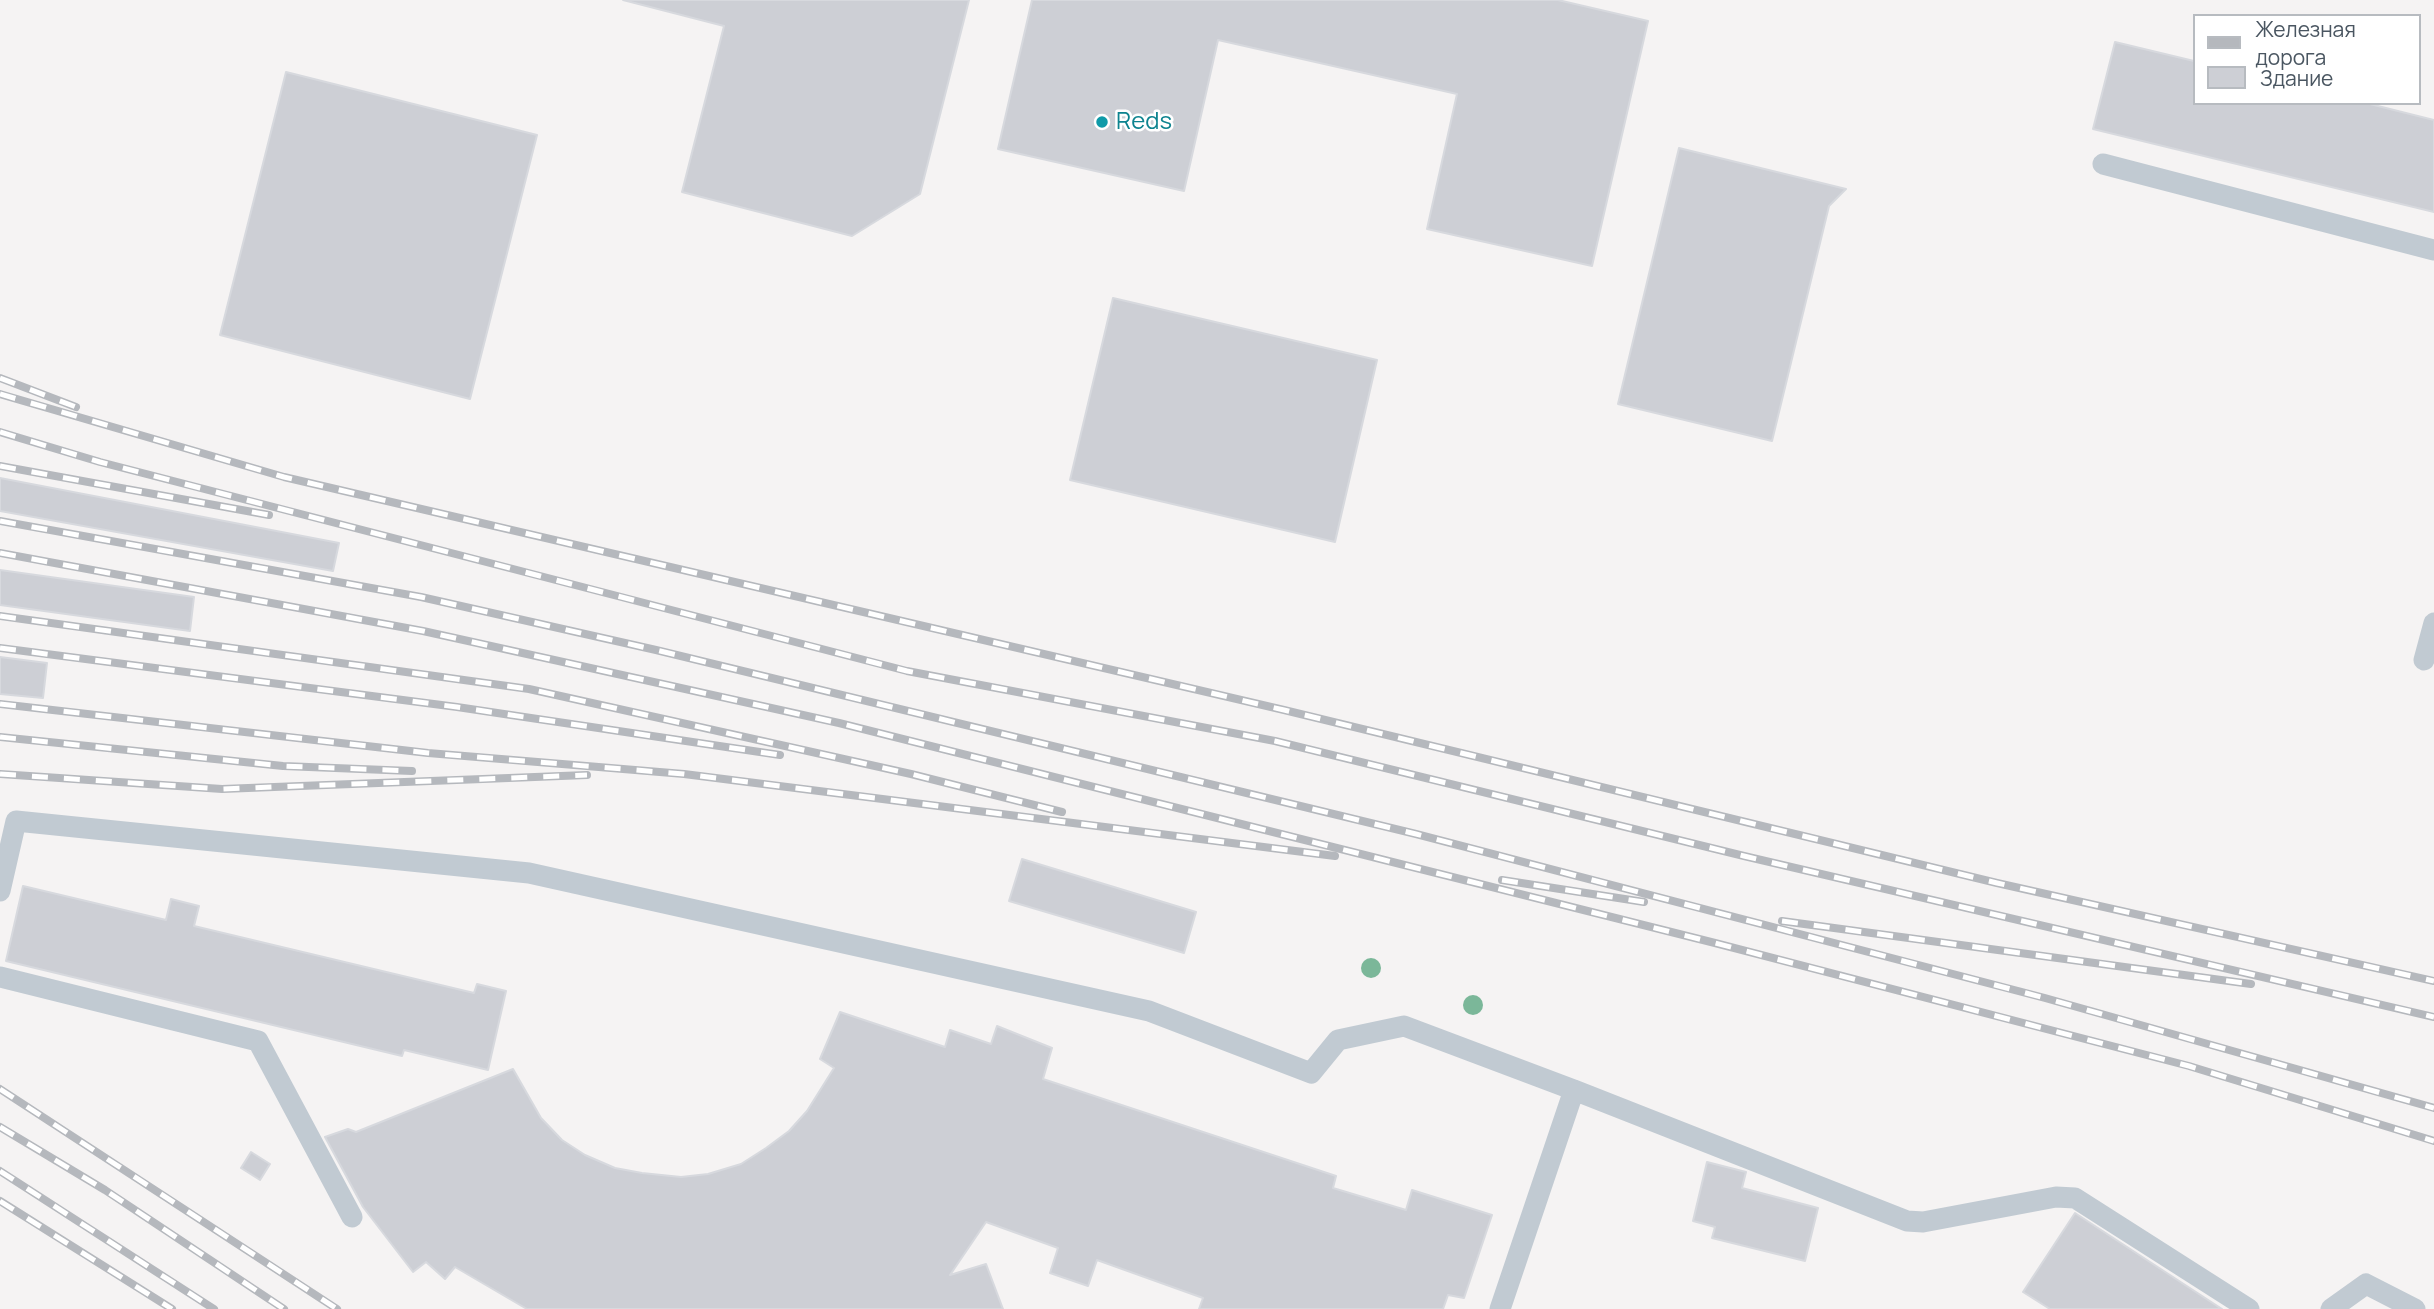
<!DOCTYPE html>
<html>
<head>
<meta charset="utf-8">
<style>
  body { margin:0 }
  #map { position:relative; width:2434px; height:1309px; overflow:hidden; background:#f5f3f3; font-family:Manrope,sans-serif }
  canvas { display:block }
  .legend { position:absolute; left:2193px; top:14px; width:228px; height:91px; box-sizing:border-box; background:#fff; border:2px solid #b7bbc0; margin:0; padding:9px 12px; list-style:none; font-size:21px; color:#4a5661 }
  .legend li { display:flex; align-items:center; gap:14px; height:35px }
  .legend b { width:35px; border:2px solid #b7bbc0 }
</style>
</head>
<body>
<div id="map">
<canvas width="2434" height="1309"></canvas>
<ul class="legend">
<li><b style="height:9px;background:#b5b8bd"></b>Железная дорога</li>
<li><b style="height:19px;background:#cdcfd5"></b>Здание</li>
</ul>
</div>
<script>
const g = document.querySelector('canvas').getContext('2d');
g.lineJoin = 'round';
function paint(path, color) { g.fillStyle = color; g.fill(path, 'evenodd'); }
function stroke(path, color, width, dash) { g.strokeStyle = color; g.lineWidth = width; g.lineCap = dash ? 'butt' : 'round'; g.setLineDash(dash || []); g.stroke(path); }
function drawText(font, color, halo, rows, align = 'center') {
  g.font = font + ' Manrope,sans-serif'; g.lineWidth = 5; g.setLineDash([]); g.textBaseline = 'middle'; g.strokeStyle = halo; g.fillStyle = color; for (const [text, x, y, turn = 0] of rows) {
    g.save(); g.translate(x, y); g.rotate((+turn || 0) * Math.PI / 180); g.textAlign = isNaN(turn) ? turn : align; if (halo) g.strokeText(text, 0, 0); g.fillText(text, 0, 0); g.restore();
  }
}
const building = new Path2D(`
  M623,0H969L920,194L852,236L682,192L724,26Z
  M1032,0H1558L1648,21L1592,266L1427,229L1457,94L1218,40L1184,191L998,149Z
  M2115,42L2194,61V103H2366L2434,120V212L2093,129Z
  M286,72L537,135L470,399L220,335Z
  M1679,148L1846,189L1829,206L1772,441L1618,404Z
  M1113,298L1377,360L1335,542L1070,480Z
  M0,478L339,543L333,571L0,511Z
  M0,570L194,597L190,631L0,605Z
  M0,657L47,663L43,698L0,694Z
  M1022,859L1196,912L1184,953L1009,901Z
  M23,886L166,920L171,899L199,906L194,926L474,993L477,984L506,991L488,1070L404,1050L402,1056L6,961Z
  M840,1012L945,1047L950,1030L991,1044L997,1026L1052,1048L1043,1079L1336,1176L1333,1188L1406,1210L1412,1190L1492,1215L1464,1298L1448,1295L1443,1309H1199L1203,1298L1097,1260L1088,1286L1050,1273L1058,1248L986,1222L950,1275L986,1264L1003,1309H527L455,1267L445,1279L426,1262L413,1272L363,1207L325,1137L348,1129L356,1132L513,1069L541,1118L562,1140L585,1155L615,1168L642,1173L681,1177L708,1174L741,1164L766,1148L789,1131L807,1111L834,1068L820,1059Z
  M251,1152L270,1164L260,1180L241,1168Z
  M1707,1162L1746,1172L1742,1188L1818,1208L1805,1261L1712,1238L1715,1227L1693,1221Z
  M2075,1213L2222,1309H2050L2023,1292Z`);
paint(building, '#cdcfd5');
stroke(building, '#d7d9de', 2);
stroke(new Path2D(`
  M2103,164L2434,250
  M2424,660L2434,623
  M0,891L16,821L529,873L1149,1011L1311,1073L1338,1040L1404,1026L1574,1090
  M0,977L258,1041L352,1217
  M1500,1309L1574,1090L1907,1221L1923,1222L2056,1197L2075,1198L2249,1309
  M2331,1309L2366,1284L2415,1309`), '#c1cad2', 21);
const rail = new Path2D(`
  M0,378L76,407
  M0,394L284,477L1284,710L1997,883L2434,981
  M0,432L100,462L907,671L1275,741L1744,856L2434,1017
  M0,466L269,515
  M0,521L421,597L656,650L1416,834L2045,998L2434,1108
  M0,553L423,631L839,723L1715,943L2189,1066L2434,1141
  M0,616L529,689L911,774L1062,812
  M0,648L457,707L780,755
  M0,704L428,753L684,774L1335,856
  M0,737L283,766L412,771
  M0,774L222,789L587,775
  M1502,880L1644,902
  M1782,921L2251,984
  M0,1089L337,1309
  M0,1127L105,1190L284,1309
  M0,1171L214,1309
  M0,1201L172,1309`);
stroke(rail, '#b5b8bd', 8);
stroke(rail, '#fff', 5, [16]);
g.fillStyle = '#7bb799';
for (const [x, y] of [
  [1371,968],
  [1473,1005]
]) { g.beginPath(); g.arc(x, y, 10, 0, 2 * Math.PI); g.fill(); }
for (const [x, y, r, color] of [
  [1102,122,7,"#0f9aa8"]
]) { const dot = new Path2D(); dot.arc(x, y, r, 0, 2 * Math.PI); g.fillStyle = color; g.fill(dot); stroke(dot, '#fff', 2.5); }
drawText('24px', '#0d838f', '#fff', [
  ["Reds",1116,122]
], 'left');
</script>
</body>
</html>
